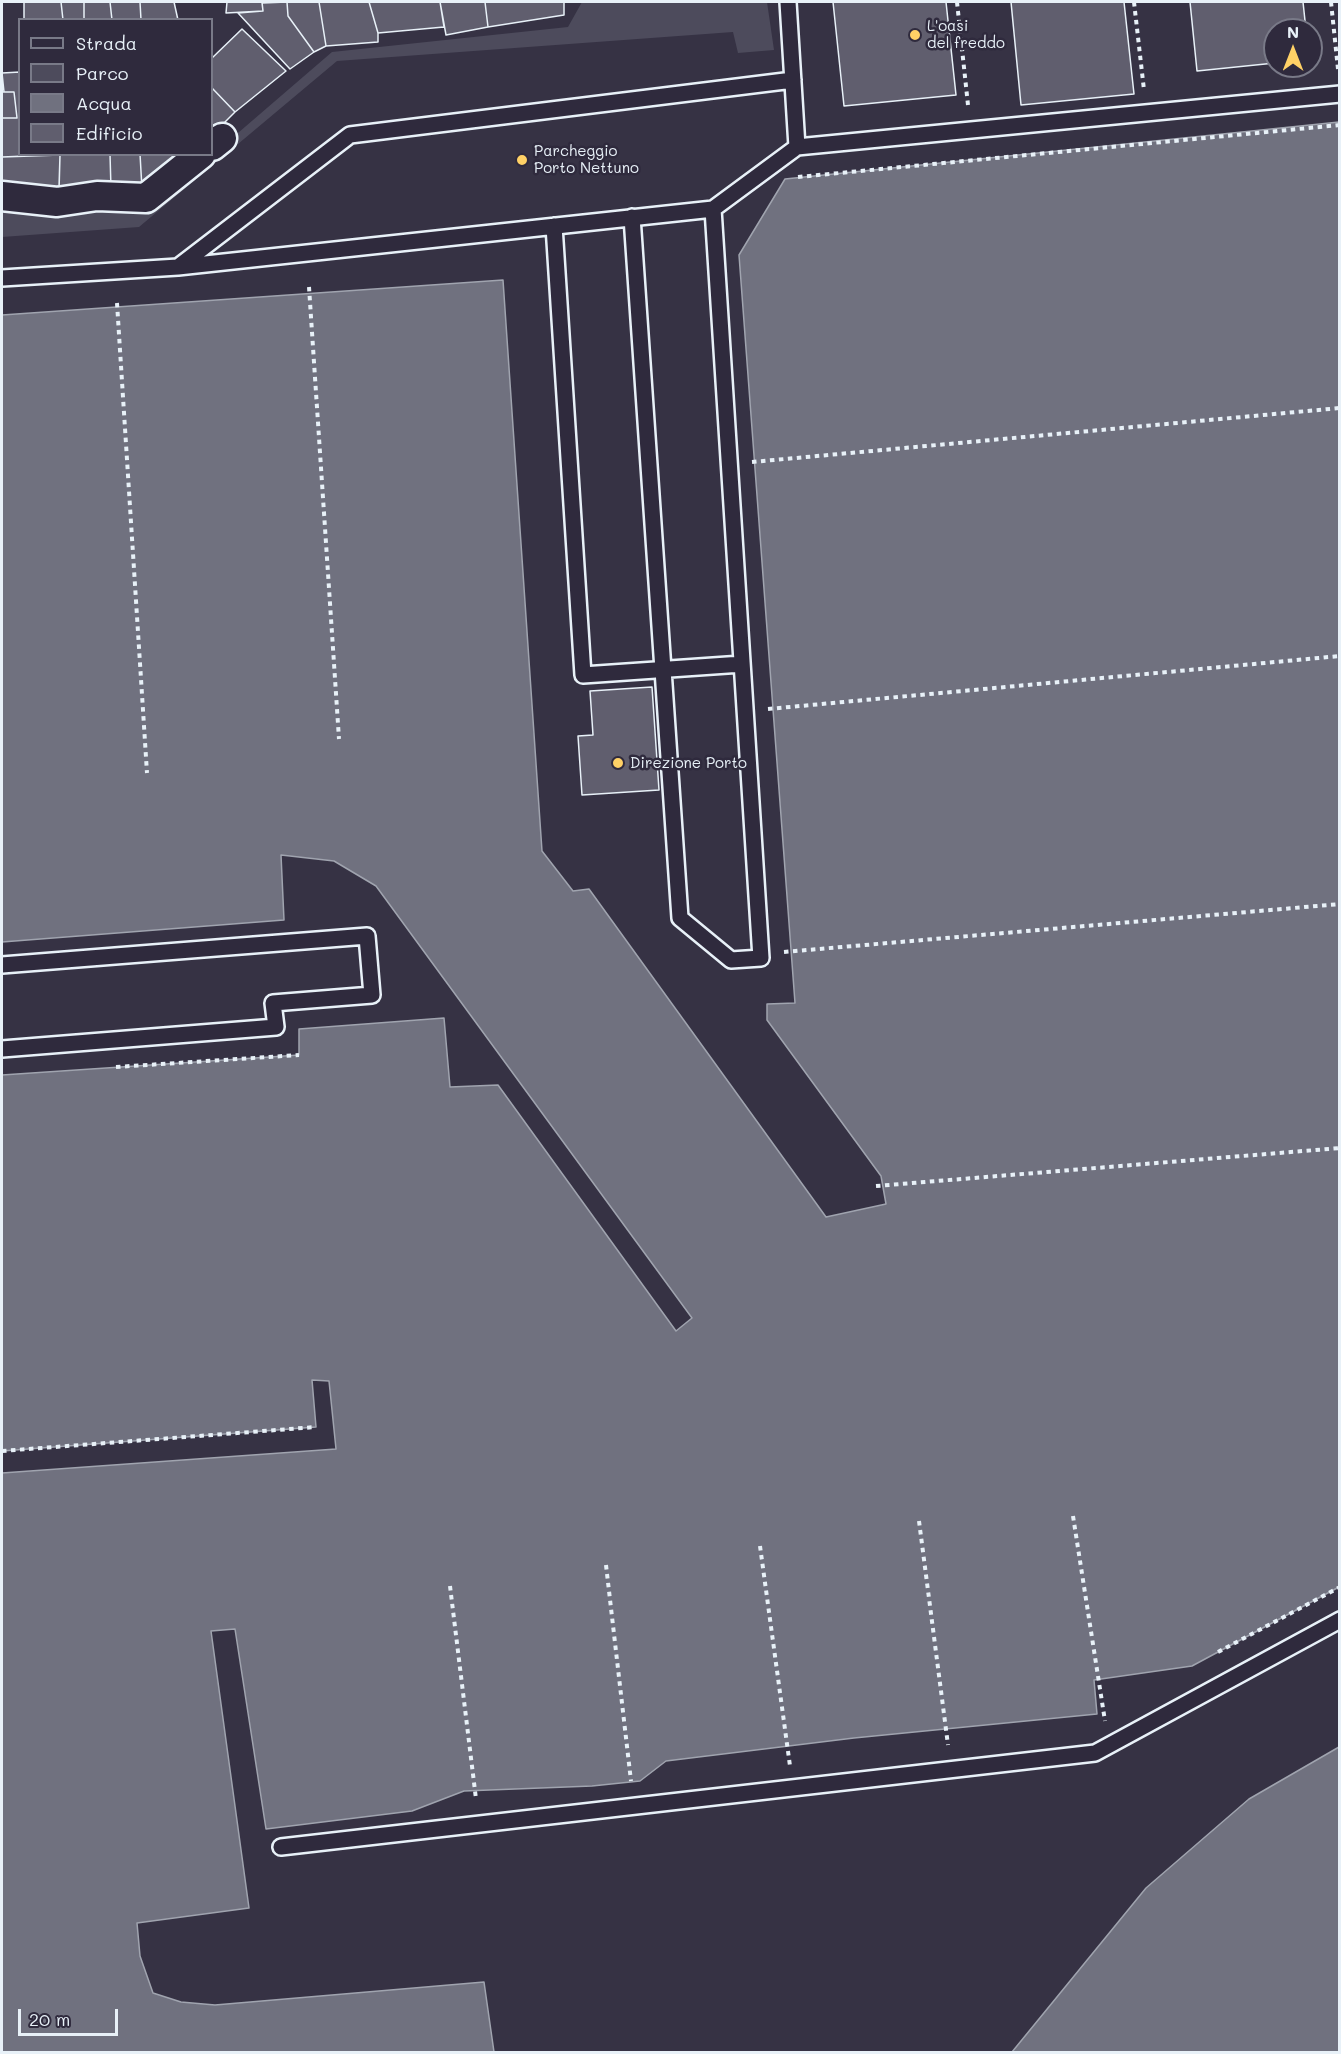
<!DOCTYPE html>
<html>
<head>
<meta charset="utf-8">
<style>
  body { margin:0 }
  #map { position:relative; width:1341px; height:2054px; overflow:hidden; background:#363244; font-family:Mali,sans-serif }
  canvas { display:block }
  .frame { position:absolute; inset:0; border:3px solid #e8f1f8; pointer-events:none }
  .legend { position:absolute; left:18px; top:18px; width:195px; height:138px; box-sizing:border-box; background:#2f2a3d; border:2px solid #797a88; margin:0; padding:8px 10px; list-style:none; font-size:18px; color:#e8f1f8 }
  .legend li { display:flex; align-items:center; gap:12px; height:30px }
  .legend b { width:30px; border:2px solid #797a88 }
  .north { position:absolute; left:1263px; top:18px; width:60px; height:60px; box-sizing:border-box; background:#2f2a3d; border:2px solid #797a88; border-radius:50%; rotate:0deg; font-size:16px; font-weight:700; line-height:24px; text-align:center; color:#e8f1f8 }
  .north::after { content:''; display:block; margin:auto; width:21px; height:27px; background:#ffd166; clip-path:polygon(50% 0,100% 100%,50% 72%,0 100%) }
  .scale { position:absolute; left:18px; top:2009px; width:100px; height:27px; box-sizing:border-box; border:3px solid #e8f1f8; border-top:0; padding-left:8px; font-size:18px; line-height:21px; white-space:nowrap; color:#e8f1f8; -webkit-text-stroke:4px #2f2a3d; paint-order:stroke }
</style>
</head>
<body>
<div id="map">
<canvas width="1341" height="2054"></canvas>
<div class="frame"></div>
<ul class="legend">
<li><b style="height:8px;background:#2f2a3d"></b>Strada</li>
<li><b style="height:16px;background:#4d4b5c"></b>Parco</li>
<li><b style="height:16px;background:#70717f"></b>Acqua</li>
<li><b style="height:16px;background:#605e6e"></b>Edificio</li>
</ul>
<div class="north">N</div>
<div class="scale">20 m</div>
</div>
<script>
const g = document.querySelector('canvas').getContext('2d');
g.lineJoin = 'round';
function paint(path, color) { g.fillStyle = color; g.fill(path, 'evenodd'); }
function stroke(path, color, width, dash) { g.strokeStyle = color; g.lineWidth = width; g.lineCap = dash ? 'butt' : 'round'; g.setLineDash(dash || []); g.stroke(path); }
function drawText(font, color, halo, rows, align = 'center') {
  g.font = font + ' Mali,sans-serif'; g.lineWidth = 5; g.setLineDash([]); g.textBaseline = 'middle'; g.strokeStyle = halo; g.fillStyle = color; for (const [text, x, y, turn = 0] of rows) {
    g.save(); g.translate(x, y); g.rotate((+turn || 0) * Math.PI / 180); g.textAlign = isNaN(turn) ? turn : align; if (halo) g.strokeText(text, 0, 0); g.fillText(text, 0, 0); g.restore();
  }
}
paint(new Path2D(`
  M582,2H767L774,50L738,53L733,32L337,61L139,227L2,237V207L224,145L332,52L568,27Z`), '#4d4b5c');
const water = new Path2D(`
  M1339,122V1587L1192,1666L1094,1680L1097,1714L854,1738L666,1761L640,1781L592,1786L464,1791L412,1811L266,1829L235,1629L211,1631L249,1908L137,1923L140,1956L153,1993L181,2002L215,2005L484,1982L494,2052H2V1473L336,1449L329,1381L312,1380L316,1427L2,1451V1075L299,1055V1029L444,1018L450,1087L498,1085L676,1331L692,1318L376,886L334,861L281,855L284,920L2,942V315L503,280L542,851L573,891L589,889L826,1217L886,1204L881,1176L767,1020V1004L795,1003L739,255L785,179Z
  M1339,1747V2052H1012L1146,1888L1249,1799Z`);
paint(water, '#70717f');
stroke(water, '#a0a4af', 1.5);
const building = new Path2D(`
  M24,2H61L63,20H24Z
  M61,2H84V20H63Z
  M84,2H110L112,20H84Z
  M110,2H140L141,20H112Z
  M140,2H174L178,20H141Z
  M227,2H262L263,11L226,13Z
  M287,2H319L326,46L314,52L288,16Z
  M287,2L288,16L314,52L290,69L238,13L263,11L262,3Z
  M319,2H369L378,33V42L326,46Z
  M369,2H440L444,27L378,33Z
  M440,2H485L488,27L446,35Z
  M485,2H564V15L488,27Z
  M833,2H946L956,95L844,106Z
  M1011,2H1124L1134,94L1021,105Z
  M1190,2H1303L1306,30H1275V63L1197,71Z
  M242,29L286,71L235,112L212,88V58Z
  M20,72V154H75L2,157V118H17L14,92H4L2,73Z
  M212,88L235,112L212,135Z
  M2,92H14L17,118H2Z
  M110,154H140L142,189H111Z
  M110,154L111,189L59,192L60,155Z
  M140,154H186L142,189Z
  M60,155L59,187L2,182V157Z
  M652,687L659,790L582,795L578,736L593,735L590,691Z`);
paint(building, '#605e6e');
stroke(building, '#e8f1f8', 1.5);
const lane = new Path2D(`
  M797,147L1340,94
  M632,217L680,918L731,960L761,958L713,209
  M554,226L583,675L742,664
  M178,267L350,135L793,80
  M2,278L178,267L713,209L797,147L788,2
  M2,965L367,936L372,995L273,1003L276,1027L2,1049
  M281,1847L1095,1753L1340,1620`);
const street = new Path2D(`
  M212,146L222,138
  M2,196L57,202L97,196L146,198L201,154`);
stroke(lane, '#e8f1f8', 20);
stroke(street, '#e8f1f8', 33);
stroke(new Path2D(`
  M957,2L968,105
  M1134,2L1144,90
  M1331,2L1338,69
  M798,177L1340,125
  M309,287L339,739
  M117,303L147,773
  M752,462L1340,408
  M768,709L1340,656
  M784,952L1340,904
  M116,1067L299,1055
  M876,1186L1340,1148
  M2,1451L316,1427
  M1073,1516L1105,1721
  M919,1521L948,1745
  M760,1546L790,1766
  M606,1565L631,1781
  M450,1586L476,1799
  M1218,1652L1340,1587`), '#e8f1f8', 4, [4.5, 4.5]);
stroke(lane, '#2f2a3d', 15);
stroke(street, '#2f2a3d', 28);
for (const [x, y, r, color] of [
  [915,35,6,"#ffd166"],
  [522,160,6,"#ffd166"],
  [618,763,6,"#ffd166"]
]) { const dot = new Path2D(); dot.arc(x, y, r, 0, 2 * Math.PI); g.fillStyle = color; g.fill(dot); stroke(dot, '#2f2a3d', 2); }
drawText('15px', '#e8f1f8', '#2f2a3d', [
  ["L'oasi",927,26],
  ["del freddo",927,43],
  ["Parcheggio",534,151],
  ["Porto Nettuno",534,168],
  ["Direzione Porto",630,763]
], 'left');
</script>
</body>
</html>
